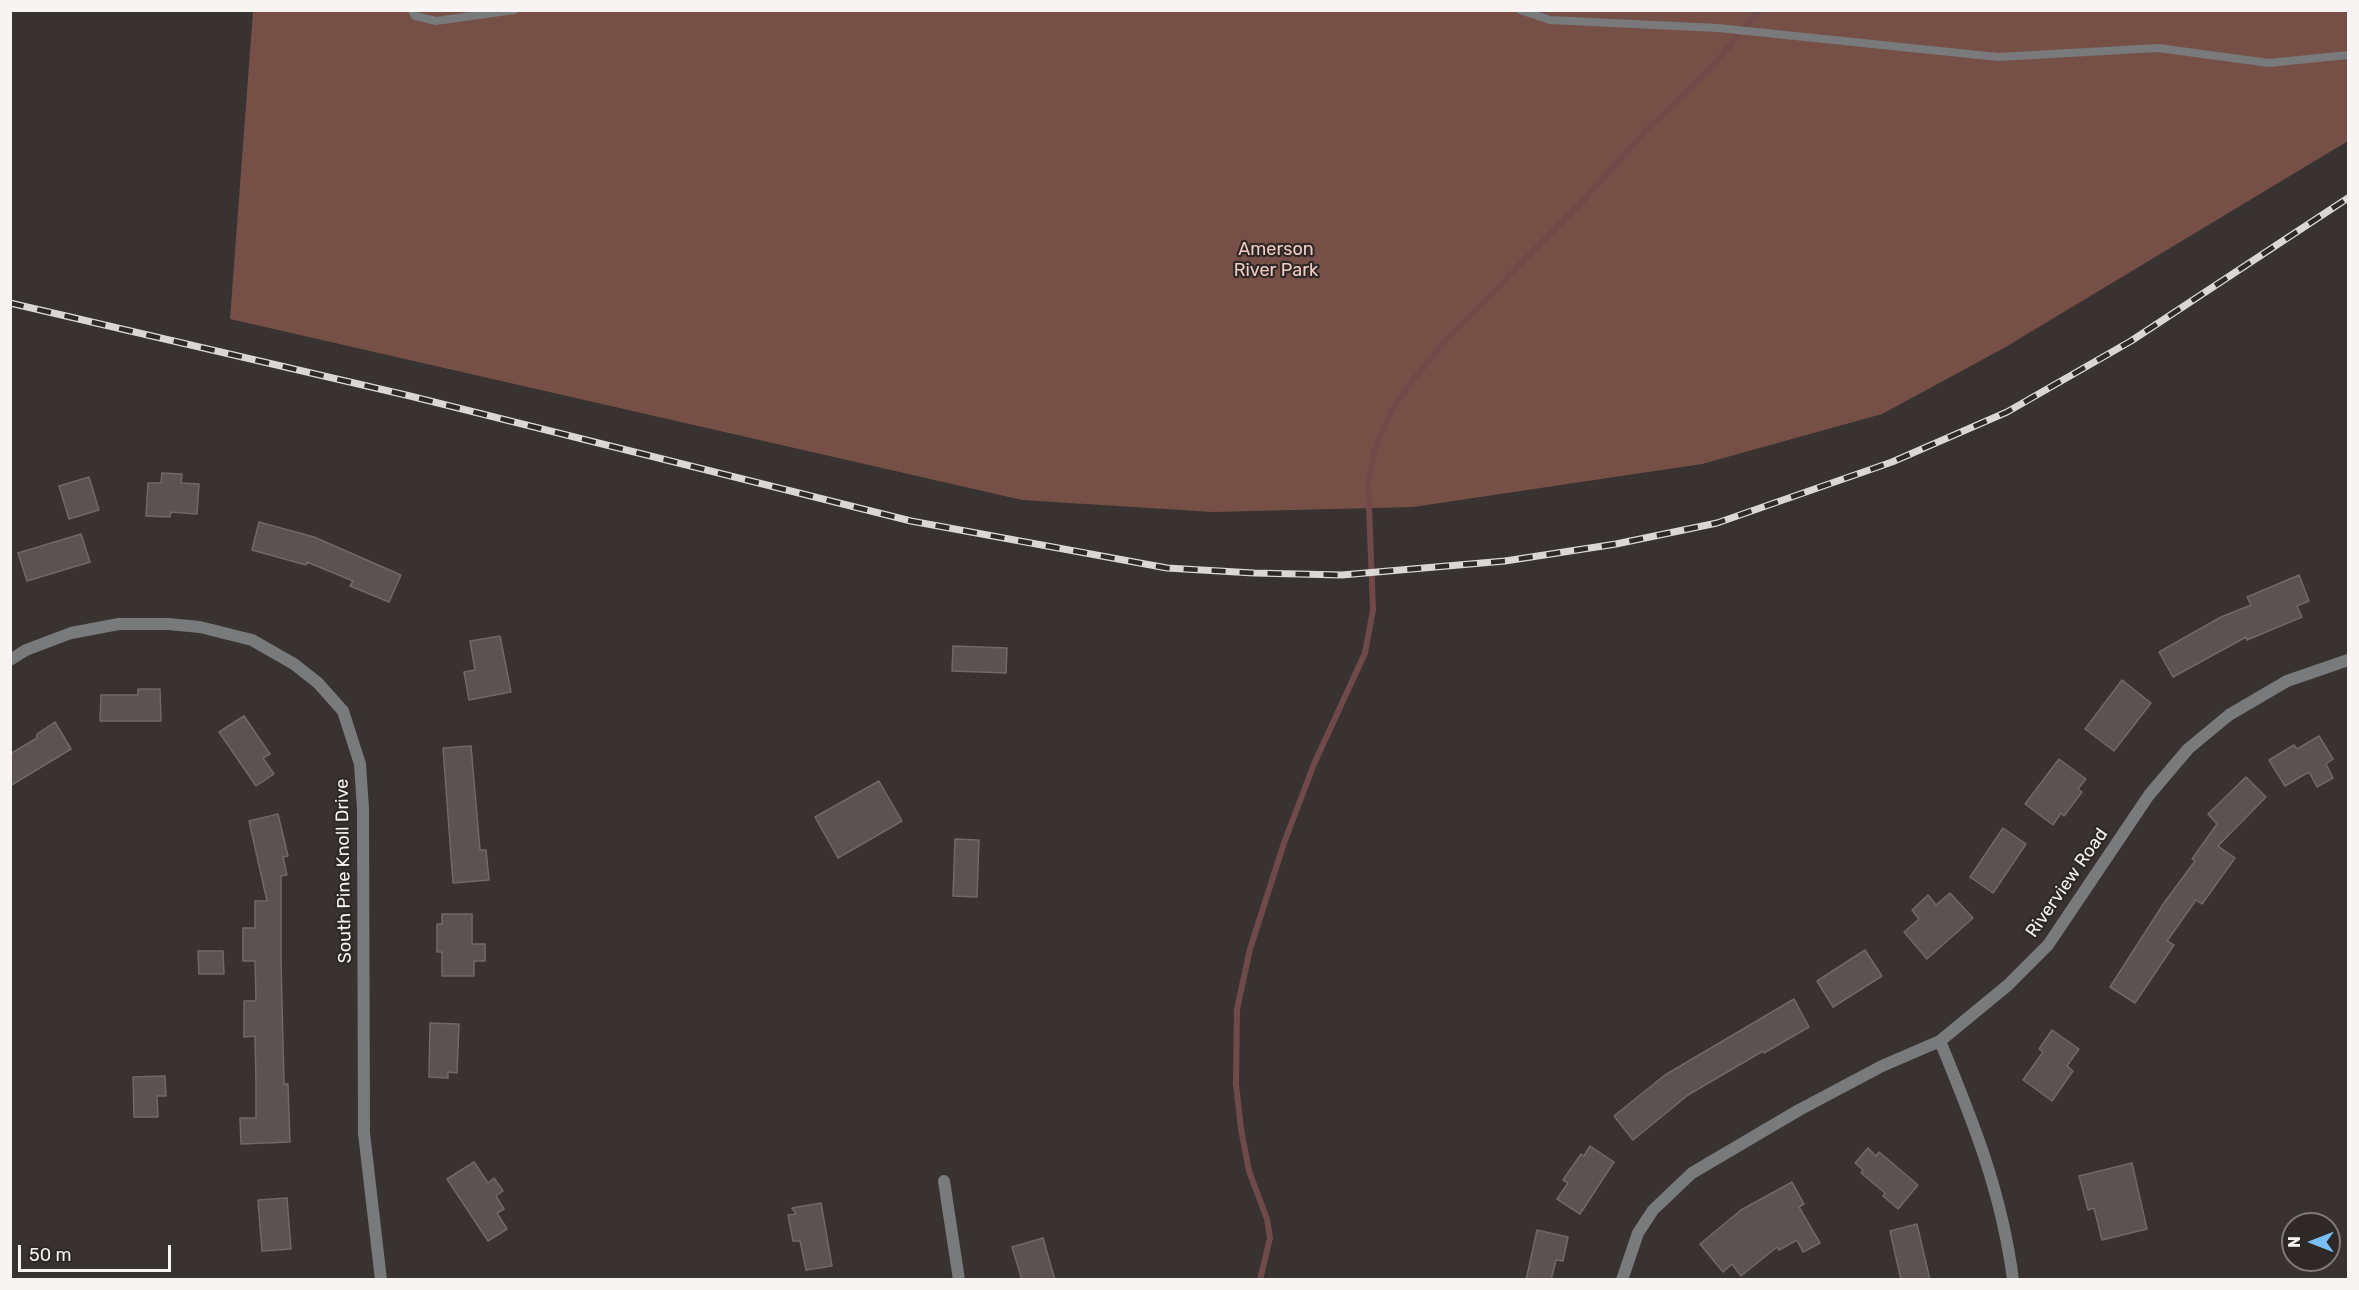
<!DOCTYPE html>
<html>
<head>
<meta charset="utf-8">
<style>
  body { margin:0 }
  #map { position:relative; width:2359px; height:1290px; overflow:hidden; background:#383230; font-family:Rubik,sans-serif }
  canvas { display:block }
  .frame { position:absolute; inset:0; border:12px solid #f8f4f3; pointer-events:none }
  .north { position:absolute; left:2281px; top:1212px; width:60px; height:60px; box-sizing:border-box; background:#2e2826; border:2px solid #7f7a78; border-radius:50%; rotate:270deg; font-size:16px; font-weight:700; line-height:24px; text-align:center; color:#f8f4f3 }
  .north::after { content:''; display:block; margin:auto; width:21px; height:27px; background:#79bff8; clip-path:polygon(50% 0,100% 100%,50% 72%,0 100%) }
  .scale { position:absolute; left:18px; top:1245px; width:153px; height:27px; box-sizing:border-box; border:3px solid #f8f4f3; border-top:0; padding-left:8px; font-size:18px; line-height:21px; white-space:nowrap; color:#f8f4f3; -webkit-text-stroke:4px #2e2826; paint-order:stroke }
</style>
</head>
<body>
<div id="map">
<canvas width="2359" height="1290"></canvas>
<div class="frame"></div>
<div class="north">N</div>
<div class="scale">50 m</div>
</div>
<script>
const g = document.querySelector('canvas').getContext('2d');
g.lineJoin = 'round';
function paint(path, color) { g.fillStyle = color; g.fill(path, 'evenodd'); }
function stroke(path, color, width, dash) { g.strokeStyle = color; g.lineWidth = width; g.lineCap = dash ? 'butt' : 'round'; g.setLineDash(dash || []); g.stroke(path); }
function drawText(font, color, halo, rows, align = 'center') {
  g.font = font + ' Rubik,sans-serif'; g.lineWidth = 4.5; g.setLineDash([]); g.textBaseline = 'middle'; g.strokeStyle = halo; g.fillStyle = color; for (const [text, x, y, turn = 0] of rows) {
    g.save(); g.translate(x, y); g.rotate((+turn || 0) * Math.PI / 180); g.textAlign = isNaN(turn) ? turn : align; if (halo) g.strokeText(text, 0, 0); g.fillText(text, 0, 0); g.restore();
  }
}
paint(new Path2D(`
  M253,11H2348V141L2004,348L1882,414L1702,464L1413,507L1213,512L1022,500L230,319Z`), '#765047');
stroke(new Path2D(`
  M1260,1280L1270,1238L1267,1219L1249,1171L1241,1129L1236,1084L1237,1009L1250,949L1284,843L1314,764L1365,653L1373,610L1368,480L1375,449L1391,411L1410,384L1446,340L1575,209L1643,134L1712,67L1759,10`), '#704949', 6);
const building = new Path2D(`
  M162,473L182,474L181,483L199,484L197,514L171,512L170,517L146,516L148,483H161Z
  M89,477L99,510L69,519L59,486Z
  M259,522L314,537L401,575L389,602L350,586L353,581L307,562L306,565L252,550Z
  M81,534L90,562L27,581L18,553Z
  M2299,575L2309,601L2297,606L2302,617L2247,640L2246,637L2173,677L2159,652L2221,617L2251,605L2247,597Z
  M500,636L511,692L469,700L464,672L475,670L470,641Z
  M953,646L1007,648L1006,673L952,671Z
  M2122,680L2151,703L2114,751L2085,729Z
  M138,689H160L161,721H100L101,695H138Z
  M244,716L270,754L263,758L274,774L256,786L219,732Z
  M55,722L71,749L10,786V754L37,738V734Z
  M2319,736L2333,759L2326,764L2333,778L2317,787L2309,772L2285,786L2269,760L2294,745L2297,749Z
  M471,746L480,850H486L489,880L453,883L443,748Z
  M2059,759L2086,779L2078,789L2082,792L2064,816L2061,813L2053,825L2025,804Z
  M2246,777L2266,797L2218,846L2235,858L2202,904L2196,900L2167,941L2174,945L2135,1003L2110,987L2164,903L2195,861L2192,859L2217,824L2208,814Z
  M879,781L902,821L838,858L815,817Z
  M278,814L288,856L283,857L287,875L281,876V961L284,1084H288L290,1142L241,1144L240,1118H256V1085L255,1036L244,1037V1001H256L255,961H243V928H255V901H267L249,821Z
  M2003,828L2026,844L1993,893L1970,877Z
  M955,839L979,840L977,897L953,896Z
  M1950,893L1973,918L1927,959L1904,932L1919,919L1912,910L1928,895L1936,905Z
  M442,914H472V944H485V961H474V976H442V952H437V924H442Z
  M1865,950L1882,976L1833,1007L1817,981Z
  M198,951H223L224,974H199Z
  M1794,999L1809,1027L1764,1053L1763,1051L1688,1095L1633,1140L1614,1116L1665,1075Z
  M430,1023L459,1024L457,1073L448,1072V1078L429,1077Z
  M2052,1030L2079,1049L2067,1066L2073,1071L2052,1101L2023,1080L2043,1052L2039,1049Z
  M165,1076L166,1096H157L158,1117H134L133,1077Z
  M1590,1146L1614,1162L1580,1214L1557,1199L1568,1183L1563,1180L1581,1154L1584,1156Z
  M1868,1148L1876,1156L1879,1152L1918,1185L1898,1209L1883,1196L1885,1193L1861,1173L1863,1170L1855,1163Z
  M474,1162L488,1183L494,1178L503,1191L496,1196L504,1209L497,1213L507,1229L488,1241L447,1179Z
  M2132,1163L2147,1229L2102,1240L2094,1208L2088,1210L2079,1176Z
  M1792,1182L1804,1204L1799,1207L1820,1243L1803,1252L1797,1240L1779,1250L1777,1247L1741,1276L1732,1264L1723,1272L1700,1244L1741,1210Z
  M287,1198L291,1249L262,1251L258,1200Z
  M821,1203L832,1266L806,1270L800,1241H793L788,1215L796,1214L792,1208Z
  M1917,1224L1930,1280H1901L1890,1231Z
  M1537,1230L1568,1237L1563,1261L1556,1260L1551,1280H1526Z
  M1043,1238L1055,1280H1022L1012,1247Z`);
paint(building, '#5a5352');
stroke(building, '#706967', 1.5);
stroke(new Path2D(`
  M412,10L415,16L436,21L514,10
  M1520,10L1550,20L1718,28L1998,57L2158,48L2269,63L2348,55`), '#787a7c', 8);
stroke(new Path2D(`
  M10,660L26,650L71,633L119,624H168L200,627L252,640L294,664L318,683L343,711L360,764L363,809L364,1133L381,1280
  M1940,1041C1973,1121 2002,1193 2013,1280
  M944,1181L959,1280
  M1622,1280L1638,1233L1653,1210L1692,1173L1799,1110L1882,1066L1940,1041L2008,985L2048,945L2149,795L2188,749L2229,715L2287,681L2348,660`), '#787a7c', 12);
const rail = new Path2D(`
  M10,303L410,396L911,521L1167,568L1254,573L1342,575L1505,561L1616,544L1717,523L1892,462L2007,412L2131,341L2348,198`);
stroke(rail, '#dbd7d6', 7);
stroke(rail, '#2e2826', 4.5, [14]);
drawText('18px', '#f3ccc2', '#2e2826', [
  ["Amerson",1276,250],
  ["River Park",1276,271]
]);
drawText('18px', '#f8f4f3', '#2e2826', [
  ["South Pine Knoll Drive",344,871,-91],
  ["Riverview Road",2067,883,-55]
]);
</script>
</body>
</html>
